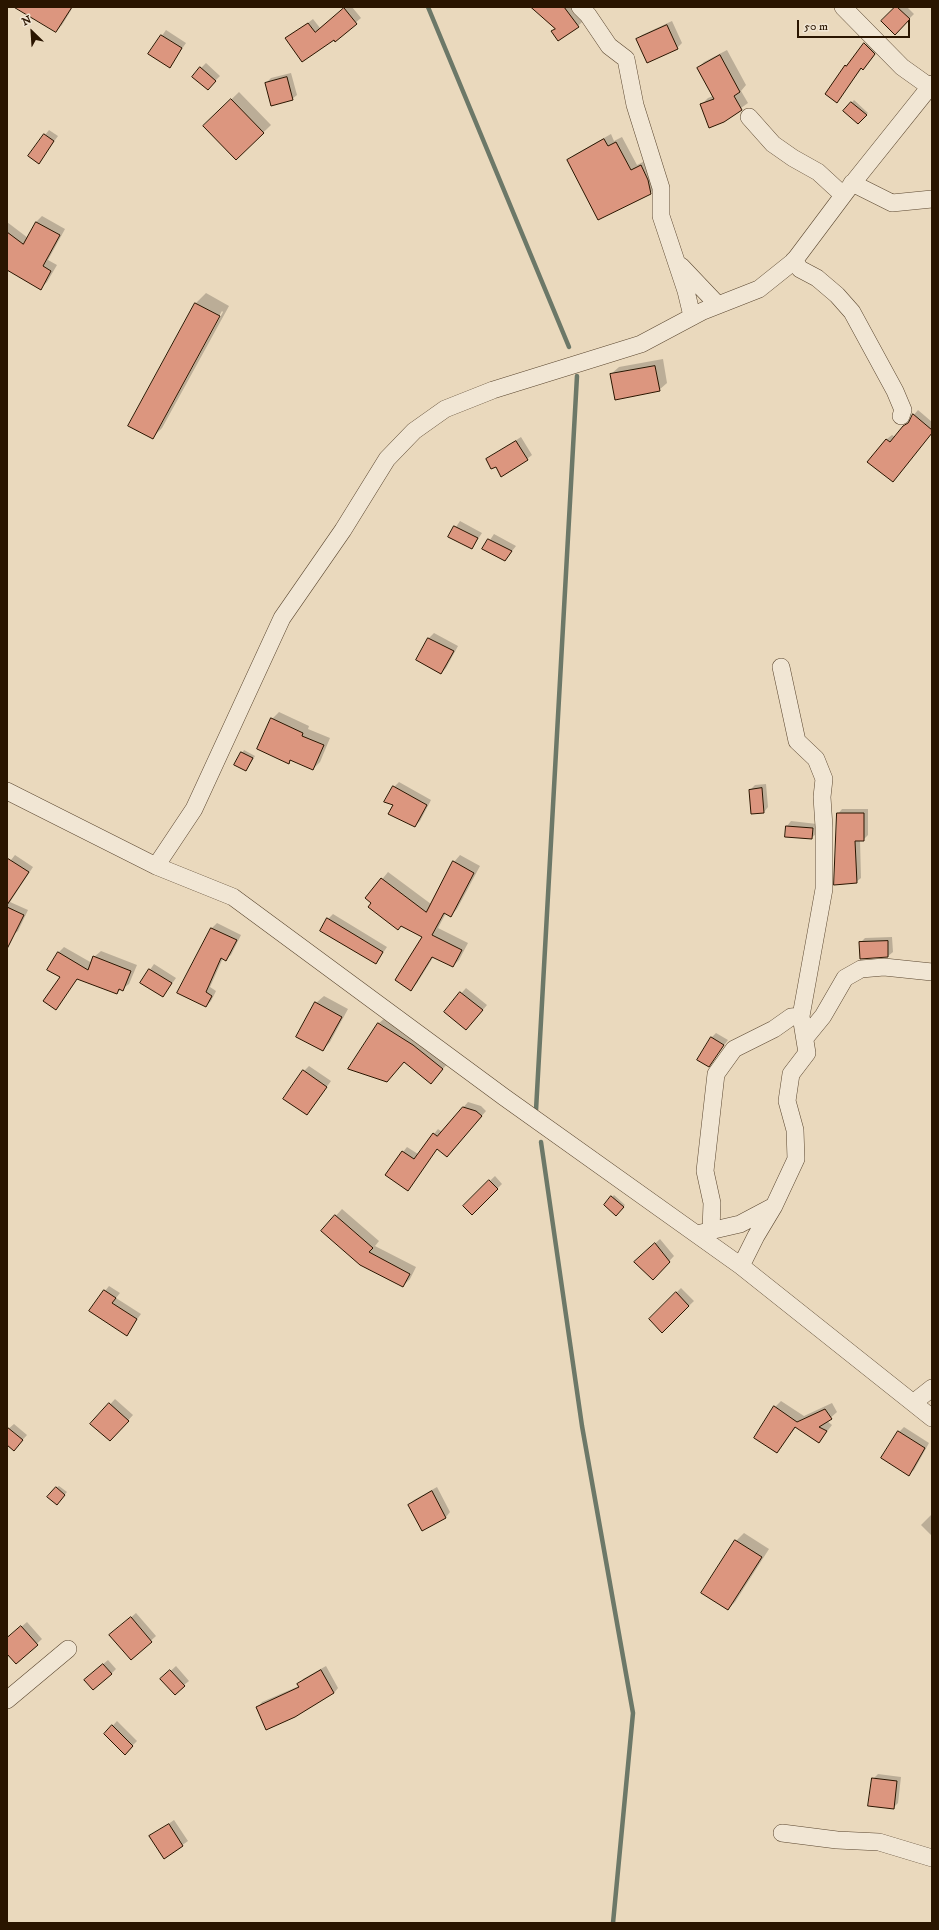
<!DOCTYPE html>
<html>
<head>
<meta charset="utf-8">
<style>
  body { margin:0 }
  #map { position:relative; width:939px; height:1930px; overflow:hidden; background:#ead9bd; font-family:"IM FELL DW Pica",serif }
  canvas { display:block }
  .frame { position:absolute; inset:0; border:8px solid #2a1500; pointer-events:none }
  .north { position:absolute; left:12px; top:12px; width:40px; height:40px; -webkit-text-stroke:3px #f1e6d4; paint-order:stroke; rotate:335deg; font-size:11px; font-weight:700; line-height:16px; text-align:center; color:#2a1500 }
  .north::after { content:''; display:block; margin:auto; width:14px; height:18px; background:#2a1500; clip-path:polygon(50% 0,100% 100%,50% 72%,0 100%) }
  .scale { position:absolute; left:797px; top:20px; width:113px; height:18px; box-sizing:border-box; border:2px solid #2a1500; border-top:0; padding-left:5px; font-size:12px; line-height:14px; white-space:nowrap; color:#2a1500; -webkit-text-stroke:3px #f1e6d4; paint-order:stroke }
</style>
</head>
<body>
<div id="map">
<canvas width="939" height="1930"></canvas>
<div class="frame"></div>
<div class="north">N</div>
<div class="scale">50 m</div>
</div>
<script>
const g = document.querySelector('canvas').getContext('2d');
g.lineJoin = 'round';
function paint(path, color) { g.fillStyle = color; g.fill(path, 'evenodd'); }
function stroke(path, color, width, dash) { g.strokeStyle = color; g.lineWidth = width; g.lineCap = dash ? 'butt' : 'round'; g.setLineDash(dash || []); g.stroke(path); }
paint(new Path2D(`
  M17,7H73L62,25L56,31Z
  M346,7H352L361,18L335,40L334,39H287L313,19L320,28Z
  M533,7H573L583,21L578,26L552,32L556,28Z
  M896,7H907L914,14L895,33Z
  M672,21L682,43L677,48L637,40L642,35Z
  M166,30L186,43L170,66L149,54Z
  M870,39L879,49L868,63L862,68L837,101L845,66L851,62Z
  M727,50L746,85L741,91L748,103L723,121L702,104L708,98L713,96L698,68L704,62Z
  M206,63L220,76L212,84L201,68Z
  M291,73L297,95L292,99L266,83L271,78Z
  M239,92L271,125L236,159L204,126Z
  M854,100L868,113L858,123L845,111Z
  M49,130L58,136L39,162L45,135Z
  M611,134L614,141L622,137L637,165L647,160L657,187L650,193L568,161L574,155Z
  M42,216L65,229L48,260L57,265L47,282L41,288L7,269V222L28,238L36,222Z
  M206,293L229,306L162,428L152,438L129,425L196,303ZM222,311L223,312L160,427H158Z
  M663,359L667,383L659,390L611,374L619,367Z
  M918,410L932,422V433L893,481L869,462L887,439L892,435L895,437Z
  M521,437L532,455L527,459H487Z
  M460,521L482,533L472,548L450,536Z
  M494,534L516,546L505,560L484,549Z
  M434,633L458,646L446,668L441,673L417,659L429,638Z
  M279,712L309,726L308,729L330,738L320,762L313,769L291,760L288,762L272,719Z
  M244,750L255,756L246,770L236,765Z
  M399,782L431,800L420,821L415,826L394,787Z
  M766,784L768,807L764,812L750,790L755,785Z
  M842,809H868V835L863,840H860L861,878L856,882L835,883L838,814Z
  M791,821L817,824L816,834L811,838L786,836L787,826Z
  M15,855L33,867L10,902L28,910L18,931L13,935L7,933V865Z
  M460,855L480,866L457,909L450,916L446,913L438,928L468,943L459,960L453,966L434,956L417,983L411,990L423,937L367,898L388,872L431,904L454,862Z
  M333,914L387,947L376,963L328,919Z
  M217,923L241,935L231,955L226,959L223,958L210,987L216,991L211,1001L206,1006L179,993L212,928Z
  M892,937L893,952L888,956L860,943L865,938Z
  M64,947L92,963L94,957L101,951L137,965L129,984L116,993L78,978L56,1008L61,977L58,953Z
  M154,964L176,978L163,996L141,983Z
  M466,988L487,1005L471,1024L445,1012Z
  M324,996L348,1009L330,1042L323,1050L316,1003Z
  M386,1017L450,1061L431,1082L378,1024Z
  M716,1033L728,1040L709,1065L711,1038Z
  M309,1066L331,1081L307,1114L304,1071Z
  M468,1102L481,1106L486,1111L452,1151L437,1149L407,1190L403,1152L407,1147L418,1154L438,1129L442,1132Z
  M495,1176L502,1184L472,1214L464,1206Z
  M614,1195L625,1205L616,1215L605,1205Z
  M342,1209L379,1241L375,1246L416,1267L410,1279L403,1286L323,1230Z
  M660,1239L674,1256L653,1278L635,1262Z
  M109,1286L120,1293L116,1298L141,1314L126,1334L105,1291Z
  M681,1288L694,1301L662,1332L650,1319Z
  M115,1399L133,1415L115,1435L92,1424Z
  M781,1401L804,1416L832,1403L837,1412L827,1421L832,1425L819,1442L796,1427L777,1452L775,1407Z
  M14,1424L27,1435L18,1445L7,1444V1430Z
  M904,1427L929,1443L914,1470L909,1474L899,1432Z
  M59,1486L67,1492L59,1502L56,1488Z
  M437,1487L450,1512L446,1517L423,1530L409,1505L414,1500Z
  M932,1514V1536L921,1525Z
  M744,1533L769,1549L735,1602L728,1609L703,1593L736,1541Z
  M136,1613L156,1636L131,1659L116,1631Z
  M27,1622L42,1639L16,1663L7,1652V1639Z
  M108,1660L116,1669L111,1674L90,1675Z
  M176,1666L189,1681L184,1685L162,1679Z
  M326,1666L338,1688L334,1693L258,1707L262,1702L299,1686L303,1679Z
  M117,1721L137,1741L125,1753L105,1734Z
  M878,1774L901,1777L898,1803L893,1808L873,1779Z
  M174,1820L188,1841L164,1858L150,1837Z`), '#0003');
stroke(new Path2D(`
  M428,7L569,347
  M536,1110L577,376
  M541,1142L582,1426L633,1713L613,1923`), '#6c7868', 4.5);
const building = new Path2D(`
  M14,7H72L56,32Z
  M531,7H564L579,27L558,41L551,31L555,29Z
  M895,7H897L910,19L895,35L881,21Z
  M344,8L357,24L335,42L334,40L302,62L285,38L308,23L315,32Z
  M667,25L678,49L647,63L636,39Z
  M161,35L182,48L170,68L148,54Z
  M864,43L875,54L863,70L861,68L837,103L825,94L845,65L846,66Z
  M720,55L740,92L734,96L742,110L724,122L709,128L700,104L714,99L697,68Z
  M200,67L216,81L208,90L192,77Z
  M287,77L293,100L271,106L265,83Z
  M231,99L264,133L236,160L203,126Z
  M851,102L867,115L858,124L843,111Z
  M44,134L54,141L39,164L28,156Z
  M604,139L608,146L616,142L631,170L641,165L648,180L651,194L598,220L567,160Z
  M36,222L60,235L43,266L51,271L41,290L7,270V232L23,244Z
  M195,303L220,316L153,439L128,426Z
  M655,366L660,391L615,400L610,374Z
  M913,414L932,430V433L893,482L867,462L886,439L890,442L903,426L908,423Z
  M516,441L528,460L501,477L496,467L491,469L486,459Z
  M454,526L478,538L472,549L448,537Z
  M488,539L512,551L505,561L482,549Z
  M428,638L454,651L441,674L416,660Z
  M271,718L303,733L302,736L324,745L313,770L290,760L289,764L257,749Z
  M241,752L253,758L246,771L234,765Z
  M393,786L427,805L415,827L388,814L393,805L384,802Z
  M762,788L764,813L751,814L749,790Z
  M837,813H864V841H855L857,883L834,885Z
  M786,826L813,828L812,839L785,837Z
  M7,858L29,872L7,905Z
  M453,861L474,873L451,917L444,913L432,935L462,950L453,967L432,957L411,991L395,980L422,937L401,926L398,930L368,907L371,903L365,898L381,878L426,912Z
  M7,907L24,915L7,949Z
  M327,918L383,952L376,964L320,931Z
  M211,928L237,940L226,961L221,958L206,992L212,996L206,1007L177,993Z
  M888,941V957L860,959L859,942Z
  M58,952L88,970L93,956L131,971L123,991L119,989L117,994L77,979L56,1010L43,1001L60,977L47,970Z
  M149,969L172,983L163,997L140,983Z
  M460,992L483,1010L466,1030L444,1012Z
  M315,1002L342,1017L323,1051L296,1037Z
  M378,1023L413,1045L443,1069L431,1084L404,1062L387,1082L348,1069Z
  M711,1037L724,1045L709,1067L697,1060Z
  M303,1070L327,1087L307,1115L283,1099Z
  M463,1107L476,1111L482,1116L447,1157L437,1149L408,1191L385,1175L402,1151L414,1159L433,1133L437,1136Z
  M489,1180L498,1189L472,1215L463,1206Z
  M611,1196L624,1207L616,1216L604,1205Z
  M335,1215L373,1248L369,1252L410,1274L403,1287L360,1265L321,1231Z
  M655,1243L670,1262L653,1280L634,1262Z
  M104,1290L116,1298L112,1303L137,1319L127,1336L89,1311Z
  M676,1292L689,1306L662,1333L649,1319Z
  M109,1403L129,1421L110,1441L90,1424Z
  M774,1406L797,1422L825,1409L832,1419L819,1427L827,1431L819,1443L795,1427L777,1453L754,1438Z
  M7,1427L23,1440L14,1451L7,1445Z
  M898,1431L925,1448L909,1476L881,1458Z
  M56,1487L65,1495L57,1505L47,1497Z
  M432,1491L446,1518L422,1531L408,1505Z
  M735,1540L762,1557L728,1610L701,1593Z
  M131,1617L152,1642L131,1660L109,1635Z
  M21,1626L38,1645L16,1664L7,1654V1638Z
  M103,1664L112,1674L93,1690L84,1680Z
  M170,1670L185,1686L175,1695L160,1679Z
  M321,1670L334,1693L295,1717L266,1730L256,1707L299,1687L297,1684Z
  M112,1725L133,1746L125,1755L104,1734Z
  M872,1778L897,1781L894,1809L868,1806Z
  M169,1824L183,1846L164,1859L149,1836Z`);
paint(building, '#dc967f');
stroke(building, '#2a1500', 1);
const minor = new Path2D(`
  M580,7L588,15L609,46L626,59L635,105L661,188V216L686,291L692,316
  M843,7L902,67L930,87
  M749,117L773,144L793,158L818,172L843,195
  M852,183L892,203L932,199
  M794,260L800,269L817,278L837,295L852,312L895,391L903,410L901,416
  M681,266L718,305
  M7,791L156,866L233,897L504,1097L741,1266L932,1418
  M156,866L194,809L282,618L343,530L387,459L414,431L445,409L493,390L641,344L703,311L759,289L794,261L848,189L932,84
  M805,1038L823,1016L845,978L861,969L884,967L932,972
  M711,1230L712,1203L705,1171L716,1074L734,1049L774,1029L791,1017L801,1016
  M701,1233L740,1224L774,1206
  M741,1266L756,1236L774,1206L796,1159L795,1130L787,1101L791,1074L807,1053L801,1016L824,889V827L822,797L824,779L816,759L797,741L781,667
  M913,1403L932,1388
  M7,1700L68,1649
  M782,1833L837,1840L879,1842L932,1858`);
stroke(minor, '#5a462f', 18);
stroke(minor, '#f1e6d4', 17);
</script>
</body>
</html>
